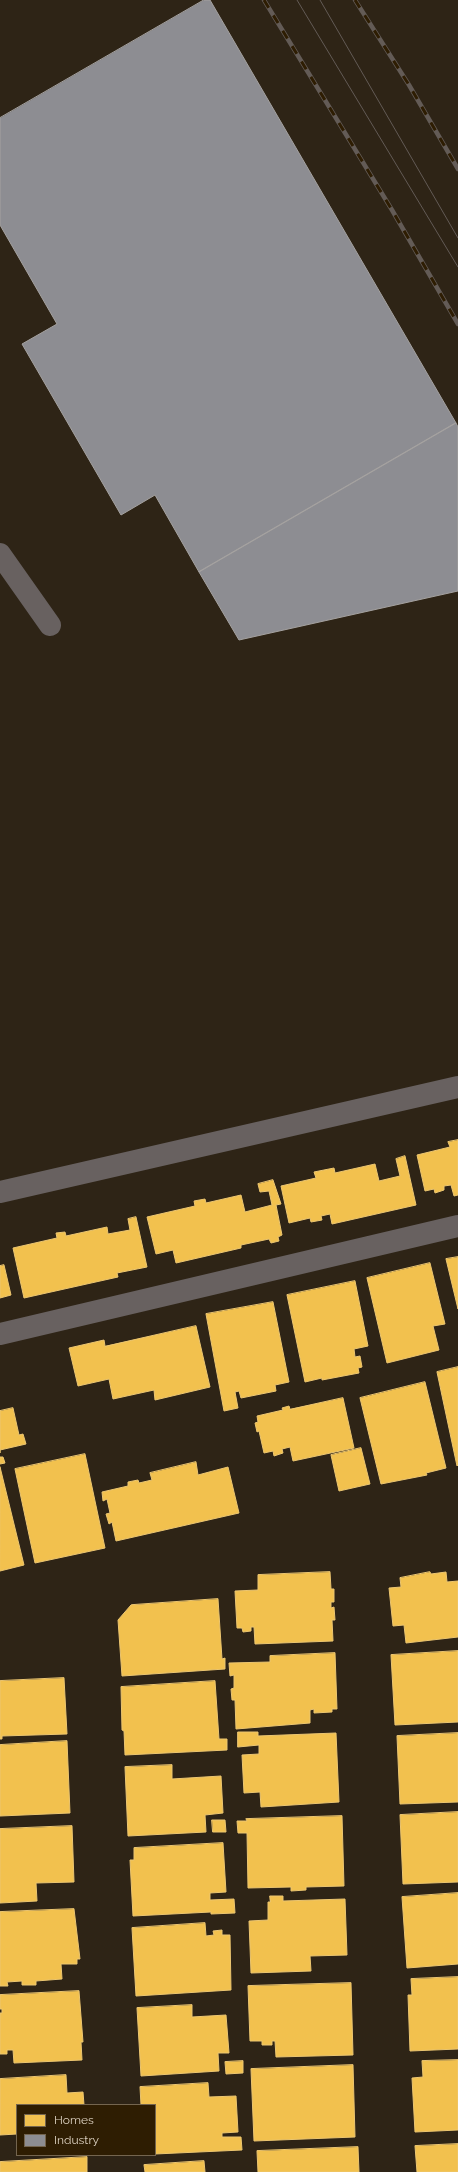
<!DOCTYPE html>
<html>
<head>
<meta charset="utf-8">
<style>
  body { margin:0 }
  #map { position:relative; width:458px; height:2172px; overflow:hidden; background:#2e2416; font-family:Raleway,sans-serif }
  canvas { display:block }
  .legend { position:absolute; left:16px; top:2104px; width:140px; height:52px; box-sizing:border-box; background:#2e1d02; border:1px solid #74654f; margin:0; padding:5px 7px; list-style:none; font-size:12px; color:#ddd2c2 }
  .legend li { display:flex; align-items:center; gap:8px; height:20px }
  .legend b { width:20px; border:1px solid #74654f }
</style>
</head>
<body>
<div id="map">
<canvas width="458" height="2172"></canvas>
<ul class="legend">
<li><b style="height:11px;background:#f2c14e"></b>Homes</li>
<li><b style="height:11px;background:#8d8d92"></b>Industry</li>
</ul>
</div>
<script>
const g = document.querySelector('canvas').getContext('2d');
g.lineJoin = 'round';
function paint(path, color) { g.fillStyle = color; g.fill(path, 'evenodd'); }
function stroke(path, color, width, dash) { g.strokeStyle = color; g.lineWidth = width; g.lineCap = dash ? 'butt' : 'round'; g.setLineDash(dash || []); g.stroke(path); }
const homes = new Path2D(`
  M458,1140V1195L454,1196L451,1185L444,1186V1190L435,1193L434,1189L425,1191L417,1155L450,1147L448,1142Z
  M405,1156L416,1205L332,1224L330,1214L321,1216L322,1220L311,1222L310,1218L289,1223L281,1186L316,1178L314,1172L334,1168L335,1173L375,1164L379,1181L400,1176L396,1159Z
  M273,1180L281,1204L276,1205L282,1235L278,1237L279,1241L271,1243L269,1239L241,1245V1248L176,1263L173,1250L156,1254L147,1217L195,1206L194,1201L205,1199L206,1203L241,1195L245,1212L272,1205L269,1191L260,1192L258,1184Z
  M136,1217L147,1267L117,1273L118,1277L24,1298L13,1248L57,1238L56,1233L65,1232L66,1236L107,1227L108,1234L130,1230L128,1219Z
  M458,1257V1309L446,1259Z
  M430,1263L445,1324L433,1326L439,1350L387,1363L367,1278Z
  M4,1265L11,1295L0,1298V1266Z
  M355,1281L368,1346L354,1349L355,1357L360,1356L362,1367L358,1368L359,1373L322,1380V1378L305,1382L287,1295Z
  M273,1302L289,1382L275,1385L276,1391L241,1398L239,1391L235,1392L238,1408L224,1411L206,1314Z
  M196,1326L210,1387L155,1400L154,1390L113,1399L109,1379L78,1386L69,1348L104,1340L105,1346Z
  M458,1367V1465L457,1466L437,1372Z
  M425,1382L446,1468L426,1473L427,1475L381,1484L360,1398Z
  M343,1398L354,1448L293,1461L290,1447L282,1449L283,1453L274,1456L273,1451L264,1453L259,1431L257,1432L255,1423L258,1422L257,1416L283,1410L282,1408L289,1406L290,1409Z
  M13,1408L19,1435L23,1434L26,1444L0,1450V1453V1411Z
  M361,1448L370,1484L339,1491L331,1455Z
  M85,1454L105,1548L35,1563L15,1469Z
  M0,1457H3L5,1463L0,1464Z
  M196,1462L198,1475L228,1467L239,1513L116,1541L112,1522L109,1524L106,1514L110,1513L107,1499L103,1501L102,1492L128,1486V1482L138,1480L139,1483L152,1480L150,1473Z
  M0,1467L24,1565L0,1571Z
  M330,1572L331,1589H334V1602H331V1608L334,1607L335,1620H332L333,1641L255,1644L254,1627H251V1631L243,1632L242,1628H237L235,1591L258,1590V1575Z
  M430,1572L431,1574L446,1572L447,1582L458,1581V1637L406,1643L404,1625L393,1626L389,1588L401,1587L400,1578Z
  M218,1599L222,1659L225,1658V1669L122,1676L118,1620L131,1605Z
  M458,1651V1722L395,1725L391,1655Z
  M335,1653L337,1709H332V1712L314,1713V1709L310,1710V1723L236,1729L235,1700H232L231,1689L234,1688V1675L230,1676L229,1663L270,1662V1656Z
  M64,1678L67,1734L2,1736V1739H0V1681Z
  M215,1681L219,1739H227V1750L125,1755L124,1731L122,1730L121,1687Z
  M238,1732H258V1736L336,1733L339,1802L261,1807L260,1792L244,1793L242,1755L259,1754V1745L238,1747Z
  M458,1733V1802L400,1804L397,1736Z
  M67,1741L70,1813L0,1816V1745Z
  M172,1765V1779L221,1776L223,1813L205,1815L206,1832L128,1836L125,1767Z
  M458,1812V1882L403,1884L400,1815Z
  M342,1816L344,1886L306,1887V1890L291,1891V1887L248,1888L247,1833H238L237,1821H247L246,1819Z
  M212,1820H225L226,1832H213Z
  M72,1826L74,1882L36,1883L37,1901L0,1903V1829Z
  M223,1843L226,1892L210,1893V1900L234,1899L235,1913L211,1914V1912L133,1916L130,1860H134V1848Z
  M458,1893V1964L407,1968L402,1897Z
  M270,1896H283V1901L345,1899L347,1955L310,1956L311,1971L251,1973L249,1921L268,1920V1902H270Z
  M74,1909L80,1959H77V1964H61L62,1979L36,1981V1985H22V1981L7,1982L8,1986H0V1912Z
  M205,1923L206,1936L214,1935L213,1931L222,1930V1935H230L231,1990L136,1996L132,1928Z
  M458,1977V2049L410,2051L408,1995H412L411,1979Z
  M351,1983L353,2055L276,2057L275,2041H272V2045H262V2041H250L248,1986Z
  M79,1991L83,2042H81L82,2060L14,2063L13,2050H7V2054H0V2013H2V2009H0V1995Z
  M192,2005V2017L226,2015L229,2053H218L219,2071L141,2076L137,2008Z
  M458,2060V2130L415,2132L412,2078L423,2077L422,2061Z
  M243,2061V2073L226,2074L225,2062Z
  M353,2065L355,2137L254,2141L251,2069Z
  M66,2075L67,2093L83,2092L84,2105H17V2134L0,2135V2079Z
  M208,2083L209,2097L236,2096L238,2132L222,2133V2137H241L242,2150L155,2154V2105H141L140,2087Z
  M458,2144V2172H417L415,2146Z
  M358,2147L359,2172H258L257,2151Z
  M87,2157V2172H0V2162Z
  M204,2161L205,2172H145L144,2165Z`);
paint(homes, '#f2c14e');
stroke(homes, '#ecc671', 1);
const industry = new Path2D(`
  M204,0H210L456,423L199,572L155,495L121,515L22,344L57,324L0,225V118Z
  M456,423L458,427V591L239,640L199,572Z`);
paint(industry, '#8d8d92');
stroke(industry, '#a5a2a0', 1);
stroke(new Path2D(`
  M0,554L50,625
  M0,1192L458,1087
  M0,1334L458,1226`), '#686160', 22);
stroke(new Path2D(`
  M297,0L458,267
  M320,0L458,238`), '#635b56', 1);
const rail = new Path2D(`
  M264,0L392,210L458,324
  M355,0L409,85L458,169`);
stroke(rail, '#635b56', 4.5);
stroke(rail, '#2e1d02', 3, [9]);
</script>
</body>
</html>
